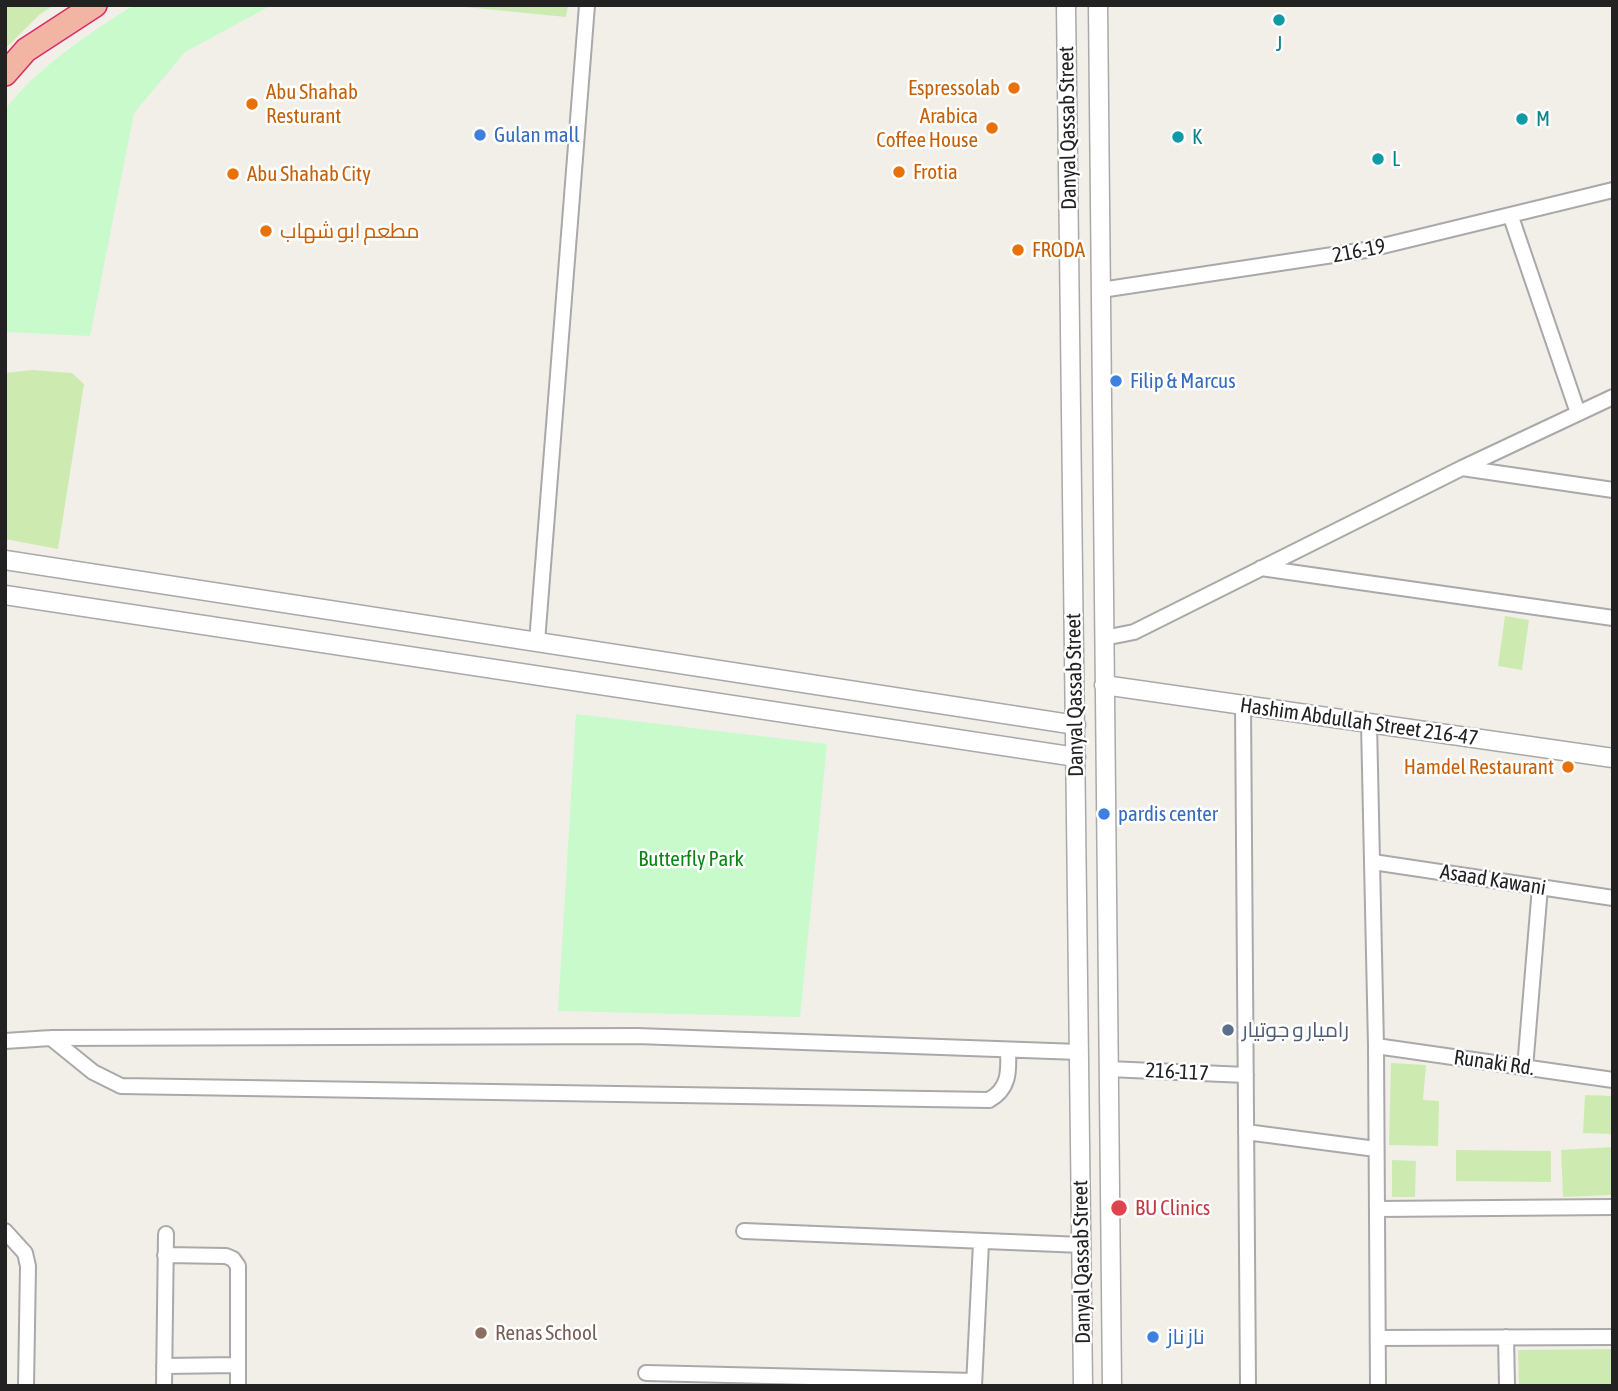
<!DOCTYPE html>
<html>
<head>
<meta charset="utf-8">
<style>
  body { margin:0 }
  #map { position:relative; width:1618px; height:1391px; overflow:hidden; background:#f2efe9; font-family:"Asap Condensed",sans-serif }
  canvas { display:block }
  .frame { position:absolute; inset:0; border:7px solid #222; pointer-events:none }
</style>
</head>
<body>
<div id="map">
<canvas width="1618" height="1391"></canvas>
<div class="frame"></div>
</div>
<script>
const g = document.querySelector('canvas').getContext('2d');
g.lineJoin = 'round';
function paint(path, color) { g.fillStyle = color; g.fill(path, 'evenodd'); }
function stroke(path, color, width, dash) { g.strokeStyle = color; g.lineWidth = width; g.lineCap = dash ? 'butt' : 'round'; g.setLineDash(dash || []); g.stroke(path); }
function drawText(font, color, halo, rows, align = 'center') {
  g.font = font + ' "Asap Condensed",Cairo,sans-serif'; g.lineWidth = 5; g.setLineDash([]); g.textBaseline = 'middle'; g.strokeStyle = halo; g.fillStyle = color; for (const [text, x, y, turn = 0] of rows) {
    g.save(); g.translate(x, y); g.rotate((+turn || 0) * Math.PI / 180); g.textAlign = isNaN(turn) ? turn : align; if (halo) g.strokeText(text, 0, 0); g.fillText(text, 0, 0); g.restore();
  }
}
paint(new Path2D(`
  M5,5H54L39,15L5,49Z
  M445,5H568L566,17Z
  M32,370L72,373L84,384L58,549L5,539V373Z
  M1505,616L1529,620L1522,670L1498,666Z
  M1391,1063L1426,1065L1423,1100L1439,1101L1438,1146L1389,1145Z
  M1585,1095L1613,1096V1134L1583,1133Z
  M1613,1147V1195L1563,1197L1561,1150Z
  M1456,1150L1551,1151V1182L1456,1181Z
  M1392,1160L1416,1161L1415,1197H1392Z
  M1613,1349V1386H1519L1518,1350Z`), '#cdebb0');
paint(new Path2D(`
  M134,5H272L185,52L134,113L90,336L5,332V110C35,69 91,32 134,5Z
  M576,714L827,744L800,1017L558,1011Z`), '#c8facc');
const minor = new Path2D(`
  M1511,217L1578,413
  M1101,290L1366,250L1613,190
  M1462,468L1613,490
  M1261,568L1613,618
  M1104,638L1134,632L1462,468L1613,397
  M537,642L587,5
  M1243,705L1248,1386
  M1369,723L1376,1046L1378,1386
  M1373,862L1613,898
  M51,1038L93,1072L121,1086L989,1100C1009,1089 1009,1072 1008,1051
  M5,1041L51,1038L637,1036L1079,1052
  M1376,1046L1613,1080
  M1525,1068L1540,887
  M1108,1069L1246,1075
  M1246,1132L1376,1149
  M1377,1209L1613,1207
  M5,1231L25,1253L28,1266L26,1386
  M744,1231L1082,1245
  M165,1255L226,1256L233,1259L238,1266V1386
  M1506,1337L1507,1386
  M1378,1338L1613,1337
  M164,1366L238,1365
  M646,1373L974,1381
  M164,1386L166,1234
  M974,1386L981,1243`);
const tertiary = new Path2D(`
  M1066,5L1083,1386
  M1098,5L1112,1386
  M5,560L1076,725
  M5,595L1076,757
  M1104,685L1613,758`);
const trunk = new Path2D(`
  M5,74L26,50L95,5`);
stroke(minor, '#a9a9a9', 18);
stroke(tertiary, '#a9a9a9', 21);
stroke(trunk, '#dc2a67', 26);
stroke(minor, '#fff', 14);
stroke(tertiary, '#fff', 18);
stroke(trunk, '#f2b4a3', 23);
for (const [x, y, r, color] of [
  [1279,20,7,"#0f9aa8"],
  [1014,88,7,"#e8710a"],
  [252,104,7,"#e8710a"],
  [1522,119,7,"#0f9aa8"],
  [992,128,7,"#e8710a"],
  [480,135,7,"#3f7fe0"],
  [1178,137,7,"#0f9aa8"],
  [1378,159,7,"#0f9aa8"],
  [899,172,7,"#e8710a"],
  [233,174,7,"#e8710a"],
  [266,231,7,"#e8710a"],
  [1018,250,7,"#e8710a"],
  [1116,381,7,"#3f7fe0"],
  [1568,767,7,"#e8710a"],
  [1104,814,7,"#3f7fe0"],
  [1228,1030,7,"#5c6f8a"],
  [1119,1208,9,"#e0444e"],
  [481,1333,7,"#8d6e63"],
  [1153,1337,7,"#3f7fe0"]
]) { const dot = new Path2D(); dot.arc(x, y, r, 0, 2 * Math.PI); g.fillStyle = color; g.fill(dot); stroke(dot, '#fff', 2.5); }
drawText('21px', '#0d838f', '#fff', [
  ["J",1279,44,"center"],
  ["M",1536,119],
  ["K",1192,137],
  ["L",1392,159]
], 'left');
drawText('21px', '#c56008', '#fff', [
  ["Espressolab",1000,88,"right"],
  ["Abu Shahab",266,92],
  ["Resturant",266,116],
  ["Arabica",978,116,"right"],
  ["Coffee House",978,140,"right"],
  ["Frotia",913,172],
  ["Abu Shahab City",247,174],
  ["مطعم ابو شهاب",280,231],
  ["FRODA",1032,250],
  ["Hamdel Restaurant",1554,767,"right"]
], 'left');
drawText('21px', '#222', '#fff', [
  ["Danyal Qassab Street",1068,128,-91],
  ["216-19",1359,251,-11],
  ["Danyal Qassab Street",1075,695,-91],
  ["Hashim Abdullah Street 216-47",1359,722,8],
  ["Asaad Kawani",1493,880,9],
  ["Runaki Rd.",1494,1063,8],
  ["216-117",1177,1072,3],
  ["Danyal Qassab Street",1082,1262,-91]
]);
drawText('21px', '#366cbe', '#fff', [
  ["Gulan mall",494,135],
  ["Filip & Marcus",1130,381],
  ["pardis center",1118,814],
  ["ناز ناز",1167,1337]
], 'left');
drawText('21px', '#0c8416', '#fff', [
  ["Butterfly Park",691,859]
]);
drawText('21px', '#4e5e75', '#fff', [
  ["رامیار و جوتیار",1242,1030]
], 'left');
drawText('21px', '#be3a42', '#fff', [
  ["BU Clinics",1135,1208]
], 'left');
drawText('21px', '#785e54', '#fff', [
  ["Renas School",495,1333]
], 'left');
</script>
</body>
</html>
